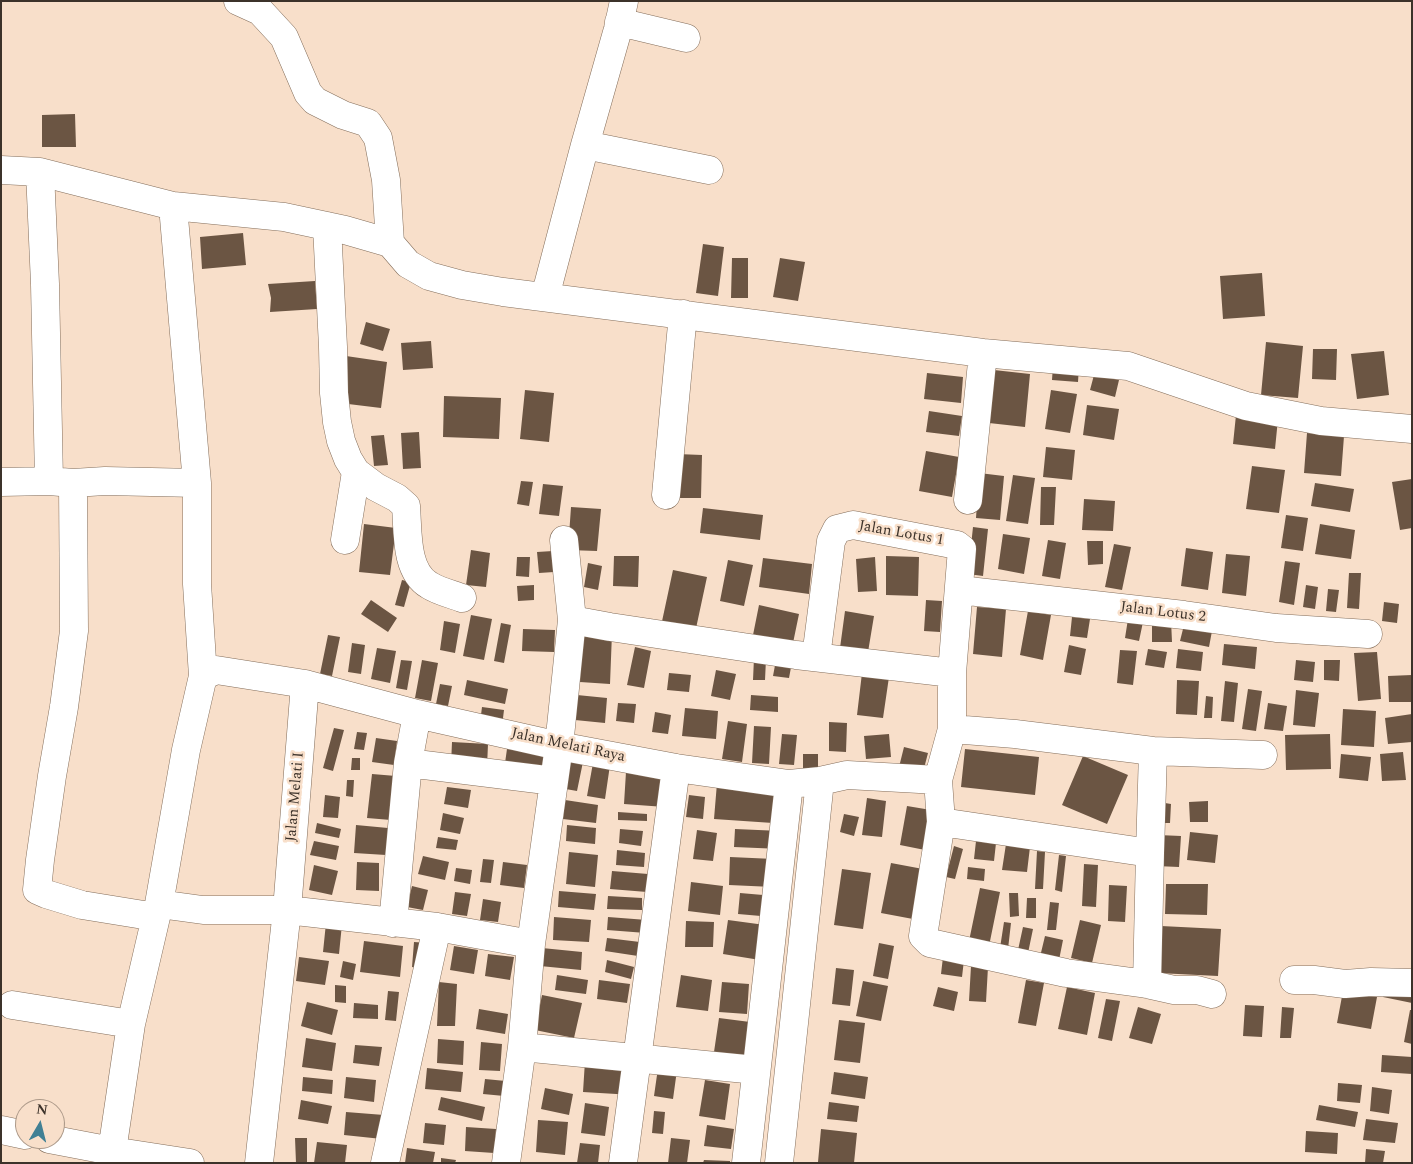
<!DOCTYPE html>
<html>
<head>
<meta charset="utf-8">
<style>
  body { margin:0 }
  #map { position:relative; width:1413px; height:1164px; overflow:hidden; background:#f8dfca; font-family:Spectral,serif }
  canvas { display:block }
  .frame { position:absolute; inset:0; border:2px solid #3c322a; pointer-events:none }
  .north { position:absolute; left:15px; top:1099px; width:50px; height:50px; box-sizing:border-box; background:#f8dfca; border:1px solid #ad9a8a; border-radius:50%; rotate:8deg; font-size:14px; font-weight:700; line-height:20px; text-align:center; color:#3c322a }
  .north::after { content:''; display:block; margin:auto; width:18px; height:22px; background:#418094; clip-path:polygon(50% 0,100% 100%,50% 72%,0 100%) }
</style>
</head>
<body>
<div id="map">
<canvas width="1413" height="1164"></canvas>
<div class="frame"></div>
<div class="north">N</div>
</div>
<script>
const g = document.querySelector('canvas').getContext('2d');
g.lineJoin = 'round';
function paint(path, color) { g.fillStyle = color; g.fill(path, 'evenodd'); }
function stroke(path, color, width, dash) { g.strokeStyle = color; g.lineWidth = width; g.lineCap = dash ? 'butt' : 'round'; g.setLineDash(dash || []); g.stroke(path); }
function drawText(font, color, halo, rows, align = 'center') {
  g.font = font + ' Spectral,serif'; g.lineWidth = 5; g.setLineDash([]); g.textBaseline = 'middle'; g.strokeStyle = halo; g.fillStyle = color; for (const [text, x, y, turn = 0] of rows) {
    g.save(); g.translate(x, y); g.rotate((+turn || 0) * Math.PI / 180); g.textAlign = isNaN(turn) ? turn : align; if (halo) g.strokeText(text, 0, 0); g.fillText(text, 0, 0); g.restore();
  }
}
paint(new Path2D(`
  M75,114L76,147H42V115Z
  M243,233L246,265L202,269L200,237Z
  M703,244L724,247L718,296L696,293Z
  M732,258H748V298H731Z
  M780,258L805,262L798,301L773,297Z
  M1262,273L1265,316L1223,319L1220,276Z
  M315,281L317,309L270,312L271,298L268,284Z
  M366,322L390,329L383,351L360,344Z
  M431,341L433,368L403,370L401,343Z
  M1266,342L1303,346L1298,398L1261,395Z
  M1313,349H1337L1336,380L1312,379Z
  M1384,351L1389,395L1357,399L1351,354Z
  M346,356L387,362L381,408L340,403Z
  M1053,365L1079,366L1078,382L1052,380Z
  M994,370L1030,374L1025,427L989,423Z
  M927,373L963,377L961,403L924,399Z
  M1094,375L1119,380L1115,397L1090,390Z
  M525,390L554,393L549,442L520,439Z
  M1051,390L1077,394L1070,433L1045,429Z
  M444,396L501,398L499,439L443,437Z
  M1087,405L1119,409L1114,440L1083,435Z
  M929,411L962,416L959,436L926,432Z
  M1236,415L1278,419L1275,449L1233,444Z
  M419,432L421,468L403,469L401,433Z
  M1307,433L1344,436L1341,476L1304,473Z
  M384,435L388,465L374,466L371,436Z
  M1046,447L1075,450L1072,480L1043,477Z
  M926,451L959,457L952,497L919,491Z
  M677,454L702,455L701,498H676Z
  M1252,466L1285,470L1279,513L1246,509Z
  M979,473L1004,476L1000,520L976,518Z
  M1013,475L1035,478L1028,524L1006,521Z
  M1412,479V528L1400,530L1392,482Z
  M521,481L533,482L529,506L517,504Z
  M1315,483L1354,489L1350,512L1311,506Z
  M543,484L563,486L559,516L539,514Z
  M1041,487H1056L1054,525H1040Z
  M1084,499L1115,501L1113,531L1082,530Z
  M571,507L601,509L597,551L568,550Z
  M703,508L763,515L760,540L700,533Z
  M1286,515L1308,518L1303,551L1281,548Z
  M364,524L396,528L390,575L359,572Z
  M1320,524L1355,530L1351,559L1315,554Z
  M973,527L988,529L983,576L968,574Z
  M1003,534L1030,538L1024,574L998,569Z
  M1048,540L1066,543L1060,579L1042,576Z
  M1087,541H1103V564L1088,565Z
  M1114,544L1131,547L1122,590L1105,587Z
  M1186,548L1213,552L1208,590L1181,586Z
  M471,550L490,553L486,587L466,585Z
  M553,551L554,572L539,573L537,552Z
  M1226,554L1250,556L1246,596L1222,593Z
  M614,556H639L638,587L613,586Z
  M886,556L919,557L918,596L886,595Z
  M517,557H530L529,577L516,576Z
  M875,557L877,591L858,592L856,559Z
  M763,558L812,564L809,594L759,587Z
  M728,560L753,565L744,606L720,601Z
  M1285,561L1300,563L1294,605L1279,602Z
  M588,563L602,566L598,590L584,587Z
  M673,570L707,577L695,633L661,626Z
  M1349,573H1361L1359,609L1347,608Z
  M402,580L411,582L404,607L395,605Z
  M534,585V600L518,601L517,586Z
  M1306,585L1318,587L1315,609L1303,607Z
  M1328,589L1339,590L1336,612L1326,611Z
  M371,600L397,618L388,632L361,614Z
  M926,600L942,601L940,632L924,631Z
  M1384,602L1399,604L1397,623L1382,621Z
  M759,605L799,614L793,643L753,635Z
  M977,607L1006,609L1002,657L973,654Z
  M845,611L874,616L868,652L840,648Z
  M1028,611L1051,615L1043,660L1020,655Z
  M471,615L492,619L484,660L463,656Z
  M1072,617L1090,619L1087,638L1070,636Z
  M1128,619L1143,622L1139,641L1125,638Z
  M1171,620L1172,642H1152V621Z
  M444,621L460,624L455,653L440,650Z
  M501,623L511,625L504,663L494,661Z
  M1184,625L1212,631L1209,647L1180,641Z
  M523,629L555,630L554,652L522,651Z
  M582,631L612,633L610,684L580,682Z
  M328,635L340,637L332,676L320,674Z
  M352,643L365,645L361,674L348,672Z
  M1224,644L1257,647L1255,669L1222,665Z
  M1069,645L1086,649L1081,675L1064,672Z
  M635,647L651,651L644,688L627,685Z
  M377,648L396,651L390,683L371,679Z
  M1148,649L1167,652L1164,668L1145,665Z
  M1178,649L1203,652L1201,671L1176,668Z
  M1120,650L1137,651L1133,685L1117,683Z
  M1377,652L1381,699L1358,701L1354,653Z
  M754,658L766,659L765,680H753Z
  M401,660L412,661L407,690L396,688Z
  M422,660L438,663L431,701L415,698Z
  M776,660L792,662L789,678L773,676Z
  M1296,660L1315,662L1313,682L1294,680Z
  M1324,660H1340L1339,681L1324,680Z
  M716,670L736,674L730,700L711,696Z
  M669,673L691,675L689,692L667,690Z
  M862,673L889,677L883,718L857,715Z
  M1412,675V702H1389L1388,676Z
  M467,680L508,689L505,704L464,695Z
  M1177,680L1199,681L1197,715L1176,714Z
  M1225,681L1238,683L1234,722L1221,721Z
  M440,684L452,686L448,706L436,704Z
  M1248,689L1262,691L1256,731L1242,729Z
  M1296,690L1319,693L1315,727L1293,725Z
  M577,695L607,698L605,723L575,720Z
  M751,695L778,697V712L750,710Z
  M1206,696L1213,697L1212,718H1204Z
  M618,703L636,704L634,723L616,721Z
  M1268,703L1287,706L1283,731L1264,729Z
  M482,707L504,710L502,726L480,723Z
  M685,708L718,711L716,739L682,736Z
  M1343,709L1376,711L1374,747L1341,745Z
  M655,712L671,715L668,734L652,732Z
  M1412,714V742L1388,744L1385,718Z
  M728,721L747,724L742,762L722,759Z
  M829,722L847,723L846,752L829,751Z
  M754,726L771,727L769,764L752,763Z
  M334,728L344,730L333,771L323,768Z
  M357,732L367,733L364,750L354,749Z
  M782,734L797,735L794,765L779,764Z
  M889,734L891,757L866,759L864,736Z
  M1330,734L1331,769L1286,770L1285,735Z
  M376,738L397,741L394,765L372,762Z
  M452,742L488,744L487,767L451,765Z
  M904,747L928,753L922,776L898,771Z
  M507,749L545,754L542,776L504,770Z
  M965,749L1039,757L1035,795L961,787Z
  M1403,752L1406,780L1382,781L1380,754Z
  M567,753L584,757L577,791L560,788Z
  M803,754H818V768H803Z
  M1341,754L1371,757L1368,781L1339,778Z
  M1083,756L1128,775L1107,824L1062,805Z
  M352,758H360V770H351Z
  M593,763L610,765L605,799L587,796Z
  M626,772L667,775L665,807L624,804Z
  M372,774L396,776L391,820L367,818Z
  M347,780H354L353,797L346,796Z
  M717,783L776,787L773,823L714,819Z
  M447,787L471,790L468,808L444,804Z
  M325,795L340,797L338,818L323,817Z
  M689,795L705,797L703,819L686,817Z
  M867,798L886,801L882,837L862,835Z
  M565,800L598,805L596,823L563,819Z
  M1208,801V822H1190L1189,802Z
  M1165,803L1171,804L1170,823H1164Z
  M907,806L937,811L930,851L900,845Z
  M618,812L647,814V821L618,820Z
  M443,813L464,818L460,834L440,830Z
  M844,814L859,817L854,836L840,832Z
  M317,823L341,829L339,838L315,833Z
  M356,825L388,828L386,855L354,853Z
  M567,825L596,828L595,844L566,841Z
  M620,829L643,831L641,846L619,843Z
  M735,829L781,831V849L734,847Z
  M697,830L717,833L713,861L693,859Z
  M1190,832L1218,835L1215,863L1187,860Z
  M1158,835L1181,836L1179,867L1156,866Z
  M438,837L458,840L456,850L436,848Z
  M314,841L339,846L336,860L310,855Z
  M976,841L996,843L994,861L974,859Z
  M1006,844L1030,847L1027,872L1002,870Z
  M954,846L963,849L955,879L946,877Z
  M617,850L645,853L644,867L616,865Z
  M1037,851L1045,852L1043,889H1035Z
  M569,852L598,855L595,887L566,884Z
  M1059,855L1066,856L1062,892L1055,890Z
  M423,856L449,862L445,880L418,874Z
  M730,857L774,859L773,887L729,885Z
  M483,859L494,860L491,883L480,882Z
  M357,862L379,863V891L356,890Z
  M503,862L527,865L524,888L500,885Z
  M891,863L923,869L913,919L881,913Z
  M1084,864L1098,865L1096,907L1082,906Z
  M314,865L338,871L332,895L309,890Z
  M968,867L985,869L984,881L967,879Z
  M456,868L472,870L470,884L454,881Z
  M842,869L871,873L863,929L834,925Z
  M612,871L648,874L647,892L610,889Z
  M691,882L723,886L720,915L688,911Z
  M1166,884H1208L1207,915L1165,914Z
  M1109,885L1127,886L1125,922L1108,921Z
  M412,886L428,890L423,910L407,907Z
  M980,888L1000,892L989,946L969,941Z
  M559,891L596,894L594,910L558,907Z
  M455,892L471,894L467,916L452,914Z
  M740,893L763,895L761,916L738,914Z
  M1009,893H1018L1019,916L1010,917Z
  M608,896L642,898V910L607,909Z
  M1027,898H1036V918H1026Z
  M483,899L501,902L498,922L480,920Z
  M1050,902L1059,903L1056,930H1047Z
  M554,917L591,920L589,942L553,940Z
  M608,917L647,920L646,933L607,930Z
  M728,920L765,925L760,960L723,954Z
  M1080,920L1101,925L1092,963L1071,958Z
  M686,921L714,922L713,947H685Z
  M1004,922L1011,923L1008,949L1000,948Z
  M326,923L342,924L339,954L323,952Z
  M1161,926L1221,929L1218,976L1158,973Z
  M1023,927L1033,929L1028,953L1018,950Z
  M1045,936L1063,940L1058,965L1039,961Z
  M607,938L640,942L638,956L605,951Z
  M364,941L403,946L400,977L360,972Z
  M414,942L428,943L426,969L412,967Z
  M879,943L894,946L888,979L873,976Z
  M454,946L478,950L474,974L450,970Z
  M542,948L582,952L581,970L540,966Z
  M488,954L514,957L510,980L485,976Z
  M299,957L329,961L325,985L296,981Z
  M943,957L964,960L962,977L941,974Z
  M607,960L634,967L631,979L605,972Z
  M343,961L356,964L353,980L340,977Z
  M971,966L988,967L986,1002L969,1001Z
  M836,968L854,970L850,1006L832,1004Z
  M557,975L588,980L586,994L555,990Z
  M681,975L712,980L708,1011L676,1007Z
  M599,980L630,984L627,1003L597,999Z
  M1026,980L1044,983L1036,1026L1018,1023Z
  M863,981L888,986L881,1021L856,1016Z
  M439,982L457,984L455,1026H437Z
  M722,982L749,984L747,1014L719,1012Z
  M335,985L346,986V1003L335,1002Z
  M938,987L958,992L954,1011L933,1006Z
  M1067,987L1095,993L1087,1035L1058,1029Z
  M388,991L399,992L396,1021L385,1020Z
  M1343,991L1377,997L1371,1029L1337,1023Z
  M1384,991L1412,996V1003L1383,997Z
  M542,995L582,1003L574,1038L535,1030Z
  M1106,999L1120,1001L1112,1041L1098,1038Z
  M307,1002L338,1010L332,1035L301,1026Z
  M354,1003L378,1005V1019L353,1018Z
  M1245,1005L1264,1006L1262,1037L1243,1036Z
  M1138,1007L1161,1014L1152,1044L1129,1038Z
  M1282,1007L1294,1008L1291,1038H1280Z
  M479,1009L508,1014L505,1034L476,1029Z
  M1410,1010H1412V1044L1404,1042Z
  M719,1018L750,1022L745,1057L714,1052Z
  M839,1020L865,1023L860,1063L834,1060Z
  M306,1038L336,1043L332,1071L302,1067Z
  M438,1039L464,1041L463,1065L437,1063Z
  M481,1042L502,1044L500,1071L479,1070Z
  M355,1045L382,1047L379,1066L353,1063Z
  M1382,1055L1412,1057V1074L1381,1072Z
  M585,1061L634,1064L633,1095L583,1092Z
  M427,1068L463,1072L461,1092L425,1089Z
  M658,1068L677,1070L673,1099L654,1096Z
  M834,1072L868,1077L865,1099L831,1094Z
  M303,1077L333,1080L332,1094L302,1091Z
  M346,1077L376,1080L374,1102L344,1098Z
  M485,1079L516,1082L515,1097L483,1094Z
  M705,1080L730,1084L725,1120L699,1116Z
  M1338,1083L1362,1085L1360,1103L1337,1101Z
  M1372,1087L1392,1090L1389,1114L1370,1111Z
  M545,1088L573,1094L569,1115L541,1109Z
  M441,1097L485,1107L482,1121L438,1110Z
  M301,1100L332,1106L328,1124L298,1119Z
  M829,1102L859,1106L857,1122L827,1119Z
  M585,1103L609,1107L605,1136L581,1133Z
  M1319,1105L1358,1112L1355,1127L1316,1120Z
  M654,1111L665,1112L663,1134L652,1133Z
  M346,1112L384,1115L382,1139L344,1135Z
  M1366,1119L1398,1123L1395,1143L1363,1140Z
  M538,1120L568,1122L565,1155L536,1152Z
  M425,1123L446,1125L444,1145L423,1143Z
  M707,1125L734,1129L731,1149L704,1146Z
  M466,1127L496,1129L494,1153L465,1151Z
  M821,1129L857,1133L854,1163L818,1162Z
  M1306,1131L1338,1133L1337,1154L1305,1152Z
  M295,1138H307V1162L296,1163Z
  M671,1138L690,1140L687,1163H668Z
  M317,1142L347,1145L345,1163H314Z
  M580,1143L600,1145L598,1163H577Z
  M407,1148L435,1152L433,1163H405Z
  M1366,1149L1385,1151L1383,1163H1365Z
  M441,1158L456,1160L455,1163H441Z
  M704,1160L730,1161V1163H703Z`), '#6b5543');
const street = new Path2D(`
  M238,1L260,11L284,37L308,93L315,101L343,115L368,123L378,138L386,180L390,243L408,264L429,276L462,285L503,292L983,353L1128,366L1246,406L1321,421L1412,429
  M619,22L686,38
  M585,145L618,29L624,1
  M1,170L40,172L173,206L284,217L345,230L390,243
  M40,172L45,284L49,481
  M327,226L333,347L334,393L337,422L341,441L348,459L356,472L376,487L397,498L406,506C408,531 405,571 429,585C438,591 451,594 462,598
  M545,297L585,145L709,170
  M1,482L49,481L73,483L105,481L197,483
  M73,483L74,631L64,707L52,776L40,860L37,890L46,894L82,905L156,917
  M666,495L683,314
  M968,500L983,353
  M345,540L356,472
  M959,590L1184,615L1276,628L1368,634
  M572,620L610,627L796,655L952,673
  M816,657L831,541L837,529L853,525L957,545L962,549L952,673V729L938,780L941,822L923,936L930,943L1066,973L1147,984L1174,990H1197L1212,994
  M203,676L216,670L305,684L417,714L559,746L676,768L789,784L820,781L847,775L938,780
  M952,729L1015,734L1153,751L1263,755
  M408,763L554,781
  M941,822L1150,853
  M159,904L203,910H287L437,927L531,944
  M393,923L408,763L417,714
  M1294,980H1314L1345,984L1371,982L1412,983
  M1147,984L1150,853L1153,751
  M12,1005L131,1024
  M522,1047L756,1070
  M1,1130L25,1135
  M49,1139L112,1151L190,1163
  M112,1151L131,1024L159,904L186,750L203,676L197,584V483L173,206
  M259,1163L287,910L305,684
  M385,1163L437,927
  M506,1163L522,1047L531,944L559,746L572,620L564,540
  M623,1163L676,768
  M746,1163L789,784
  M779,1163L820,781`);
stroke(street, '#846e5b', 29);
stroke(street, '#fff', 28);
drawText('15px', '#3c322a', '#f8dfca', [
  ["Jalan Lotus 1",901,534,10],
  ["Jalan Lotus 2",1163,613,7],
  ["Jalan Melati Raya",568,746,12],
  ["Jalan Melati I",296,797,-85]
]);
</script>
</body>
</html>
